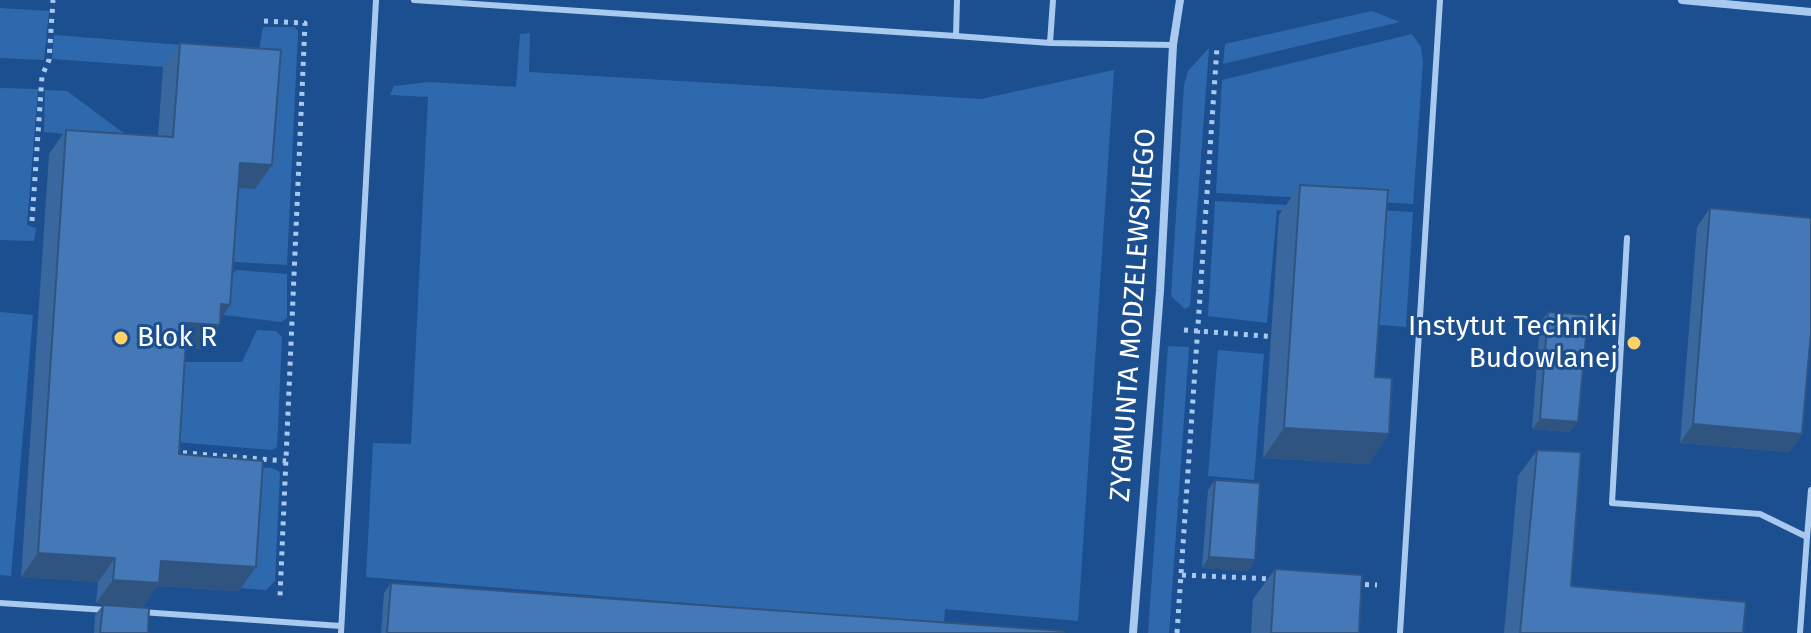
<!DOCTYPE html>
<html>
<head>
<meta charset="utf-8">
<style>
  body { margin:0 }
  canvas { display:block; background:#1b4f8f }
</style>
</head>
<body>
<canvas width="1811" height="633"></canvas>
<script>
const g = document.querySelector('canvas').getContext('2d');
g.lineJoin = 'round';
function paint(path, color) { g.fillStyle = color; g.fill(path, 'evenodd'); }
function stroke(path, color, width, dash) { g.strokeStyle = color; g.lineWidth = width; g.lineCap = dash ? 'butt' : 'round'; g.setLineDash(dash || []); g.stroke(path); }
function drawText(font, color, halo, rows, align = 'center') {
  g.font = font + ' "Fira Sans",sans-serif'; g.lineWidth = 6; g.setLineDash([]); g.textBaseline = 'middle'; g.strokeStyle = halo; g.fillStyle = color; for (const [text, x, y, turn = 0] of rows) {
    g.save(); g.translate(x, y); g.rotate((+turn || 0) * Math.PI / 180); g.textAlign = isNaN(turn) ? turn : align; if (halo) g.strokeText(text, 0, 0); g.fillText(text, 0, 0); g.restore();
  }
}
paint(new Path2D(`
  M0,8L49,11L44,60L0,58Z
  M1372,11L1400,22L1223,64L1225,44Z
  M263,27H295L298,32L287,265L219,261L224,187L255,188L264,74L52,59L54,35L259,51Z
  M530,33L529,72L981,99L1114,70L1078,621L945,609L944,624L366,577L373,443L411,444L428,97L390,95L394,86L429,82L516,87L520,34Z
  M1412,34L1421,47L1423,62L1413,204L1216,193L1222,80Z
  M1209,48L1190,306L1185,309L1171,296L1184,85L1188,71Z
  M0,88L38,89L27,225L36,228L34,241L0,240Z
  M45,90L67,91L133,140L44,132Z
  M1215,201L1413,212L1406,327L1370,324L1378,218L1277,210L1267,323L1208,316Z
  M236,270L287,274V318L281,322L224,315L228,280Z
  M0,312L33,315L11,576L0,575Z
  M257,330L276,331L282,337L277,447L272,450L175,442L176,362H242Z
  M1168,346L1189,347L1169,633H1148Z
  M1218,350L1264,354L1254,480L1208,476Z
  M163,461L272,468L280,472L275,581L266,590L239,588Z`), '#2e69ad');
stroke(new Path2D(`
  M264,21L305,23L280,596
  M32,221L42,76L49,60L53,0
  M1184,330L1277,337
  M173,452L286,461
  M1182,575L1273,579
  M1355,584L1377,585
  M1177,633L1217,47`), '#a9c9ee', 5, [4, 6]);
stroke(new Path2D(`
  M414,0L956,36L957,0
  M956,36L1050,43L1173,45
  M1050,43L1053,0
  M1627,238L1612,503L1760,514L1807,537L1811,490
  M0,603L106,610
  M141,612L341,626
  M341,633L376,0
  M1400,633L1440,0
  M1800,633L1807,537`), '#a9c9ee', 6);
stroke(new Path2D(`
  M1682,0L1811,12
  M1133,633L1160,291L1173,45L1180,0`), '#a9c9ee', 8);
paint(new Path2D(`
  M180,43L272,165L255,189L239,188L230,305L220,320V325L203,349L185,348L179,454L239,591L157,586L143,607L96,603L98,582L21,577L49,154L66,130L158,136L163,67Z
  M1300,185L1375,377L1389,434L1368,464L1263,458L1279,215Z
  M1710,208L1802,434L1789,452L1680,443L1697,227Z
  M1548,312L1570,432L1532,429L1540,323Z
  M1537,450L1571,586L1743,633H1504L1518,476Z
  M1215,480L1255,560L1248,571L1202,568L1208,490Z
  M1275,569L1359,633H1251L1253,599Z
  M391,583L1064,633H381L384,593Z
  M103,605L148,633H94L95,615Z`), '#3a679d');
paint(new Path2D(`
  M240,163L272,165L255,189L224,187Z
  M221,304L230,305L217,325H220L203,349L170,347L187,323Z
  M1540,419L1578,422L1570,432L1532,429Z
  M1693,424L1802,434L1789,452L1680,443Z
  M1284,428L1389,434L1368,464L1263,458Z
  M38,553L115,558L98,582L21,577Z
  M1209,557L1255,560L1248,571L1202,568Z
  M161,561L256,567L239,591L157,586L143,607L96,603L113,580Z`), '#305480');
const building = new Path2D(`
  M180,43L281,50L272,165L240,163L230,305L221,304L220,325L187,323L179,454L263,461L256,567L161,561L159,583L113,580L115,558L38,553L66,130L173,137Z
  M1300,185L1388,190L1375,377L1392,378L1389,434L1284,428Z
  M1710,208L1811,218V332L1802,434L1693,424Z
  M1548,312L1588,315L1578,422L1540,419Z
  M1537,450L1581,452L1571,586L1746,602L1743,633H1520Z
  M1215,480L1260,483L1255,560L1209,557Z
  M1275,569L1362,575L1359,633H1271Z
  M391,583L1064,631V633H387Z
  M103,605L149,608L148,633H100Z`);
paint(building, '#4478b7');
stroke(building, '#305480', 2);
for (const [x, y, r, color] of [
  [121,338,8,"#ffd166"],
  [1634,343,8,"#ffd166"]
]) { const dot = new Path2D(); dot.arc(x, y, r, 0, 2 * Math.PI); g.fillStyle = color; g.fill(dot); stroke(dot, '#1b4f8f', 3); }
drawText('28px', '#fff', '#1b4f8f', [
  ["ZYGMUNTA MODZELEWSKIEGO",1134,315,-86]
]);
drawText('28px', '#fff', '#1b4f8f', [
  ["Instytut Techniki",1618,327],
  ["Budowlanej",1618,359],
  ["Blok R",137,338,"left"]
], 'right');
</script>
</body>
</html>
